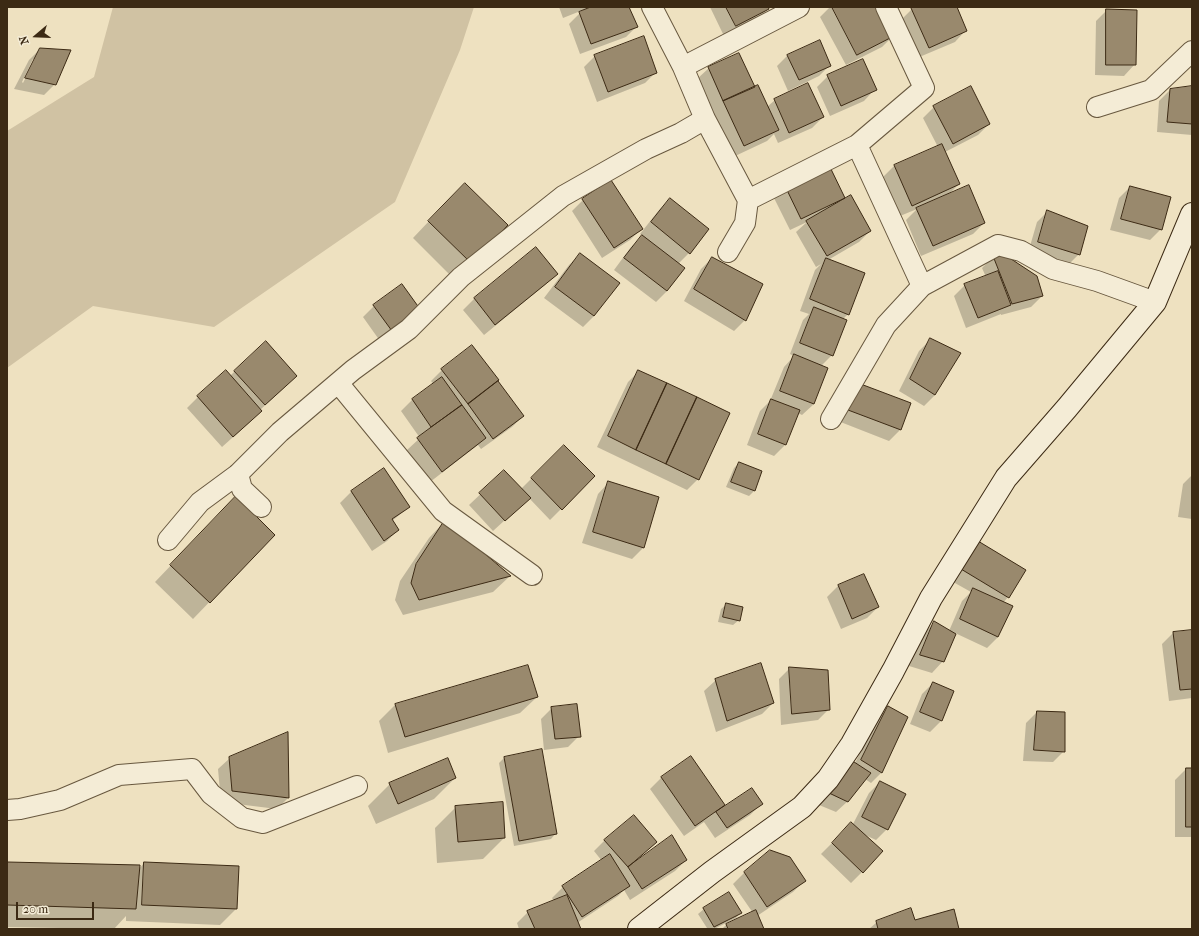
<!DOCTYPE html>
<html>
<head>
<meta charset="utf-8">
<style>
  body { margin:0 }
  #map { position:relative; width:1199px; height:936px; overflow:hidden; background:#eee1c0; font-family:"IM FELL French Canon",serif }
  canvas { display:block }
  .frame { position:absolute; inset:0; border:8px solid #3c2a14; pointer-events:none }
  .north { position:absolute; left:16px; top:16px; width:40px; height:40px; -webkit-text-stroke:3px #f4ecd6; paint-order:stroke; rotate:251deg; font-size:11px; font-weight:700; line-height:16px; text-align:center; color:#3c2a14 }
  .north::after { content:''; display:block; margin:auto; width:14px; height:18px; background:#3c2a14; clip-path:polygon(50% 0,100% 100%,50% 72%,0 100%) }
  .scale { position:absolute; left:16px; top:902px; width:78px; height:18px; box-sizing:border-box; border:2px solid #3c2a14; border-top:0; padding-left:5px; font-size:12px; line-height:14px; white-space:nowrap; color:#3c2a14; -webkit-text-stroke:3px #f4ecd6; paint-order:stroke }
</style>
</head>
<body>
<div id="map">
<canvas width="1199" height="936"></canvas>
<div class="frame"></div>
<div class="north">N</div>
<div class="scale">20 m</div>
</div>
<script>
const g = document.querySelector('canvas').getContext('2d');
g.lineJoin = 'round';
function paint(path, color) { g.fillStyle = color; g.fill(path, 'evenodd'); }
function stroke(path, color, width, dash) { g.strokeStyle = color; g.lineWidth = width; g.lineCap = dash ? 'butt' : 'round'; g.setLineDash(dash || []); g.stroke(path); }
paint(new Path2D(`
  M113,7H474L460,50L395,202L214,327L93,306L7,368V131L94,77Z`), '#d0c2a3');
paint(new Path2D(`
  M559,7H589L587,8L588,10L594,7H628L637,26L626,37L580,54L569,24L583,10L563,18Z
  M710,7H767L768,9L757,20L724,36Z
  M830,7H878L893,36L882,47L846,65L820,17Z
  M916,7H955L966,30L955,42L917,58L901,20L912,9Z
  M1107,10L1135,64L1124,76L1095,75L1096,21Z
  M40,49L55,84L44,95L14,89L29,60ZM33,59H35L23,83L22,82Z
  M788,55L830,65L819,76L788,91L777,66Z
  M595,56L656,72L645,83L597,102L584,67Z
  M709,68L754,88L767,107L775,100L823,117L812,128L778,143L774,134L767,141L733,157L697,79Z
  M828,76L875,89L864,101L830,116L817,87Z
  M1192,87V135L1157,132L1159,101L1170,90Z
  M934,107L989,124L978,135L945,152L959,184L947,196L984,223L973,234L921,256L906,220L917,209L900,216L883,177L894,166L938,147L923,118Z
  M829,166L845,199L870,231L859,242L828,260L848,314L842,320L832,355L821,366L814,404L802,415L798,413L785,445L774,456L747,445L760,411L770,401L784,367L794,356L790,354L803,320L809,314L800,311L815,270L821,264L816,267L796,232L807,222L790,230L774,198L785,187Z
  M611,182L641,229L630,240L602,258L572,211L583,200Z
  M1130,187L1161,229L1150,240L1110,230L1119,198Z
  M670,199L689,253L678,264L667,291L656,302L614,270L631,247L643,236L640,234L659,210Z
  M448,201L507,225L454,279L413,238Z
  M1048,211L1079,254L1068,265L1028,253L1037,222Z
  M536,249L556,274L545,285L484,335L463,310L474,299Z
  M580,254L618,283L594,316L583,327L544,298L569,265Z
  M993,257L1042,296L1031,307L1001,315V314L966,328L954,296L965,285L986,277L982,268Z
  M712,258L745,320L734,331L684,301L701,269Z
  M402,286L419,309L380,341L363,317L374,306Z
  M930,340L935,395L924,406L899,391L919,351Z
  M472,347L523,416L512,427L481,449L478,445L430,482L407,450L420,438L401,411L412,400L434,385L431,381L442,370Z
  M235,371L285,387L260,410L250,422L222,447L187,408L198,397L230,376Z
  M639,371L698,479L687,490L597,447L628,382Z
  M848,395L910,404L900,430L889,441L838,421Z
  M564,446L594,476L550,520L529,498L493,531L469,505L504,472L521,489Z
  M739,463L761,471L754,491L749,496L726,487L734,468Z
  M384,470L409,507L392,521L398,530L387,541L372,551L340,503L351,492Z
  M1192,475V519L1178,517L1183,484Z
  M609,482L658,498L643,548L632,559L582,543L598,494Z
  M220,514L274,535L193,619L155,582Z
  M445,521L510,576L493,592L403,615L395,600L400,581L429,538Z
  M962,551L1008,597L1003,603L998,637L987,648L955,633L943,661L932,673L909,666L924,633L935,622L949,631L962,601L971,592L946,578Z
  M863,575L878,607L867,618L841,629L827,597L838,586Z
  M727,604L739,620L733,625L718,622L721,609Z
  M1192,631V698L1169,701L1162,644L1173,633Z
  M528,666L537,697L520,713L388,753L379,721L395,705Z
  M790,668L829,709L818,720L781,725L779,679Z
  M716,680L773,703L762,714L716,732L704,691Z
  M933,683L953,691L941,721L930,732L910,724L922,694Z
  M552,708L579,736L568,747L544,750L541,719Z
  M888,708L882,772L871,783L865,779L848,801L836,812L819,805L855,763L877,719Z
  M1037,712L1064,713V751L1053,762L1023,761L1026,723Z
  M691,757L724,805L718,812L761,804L750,815L715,838L704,822L684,836L650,789L661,778Z
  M230,758L288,798L277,809L221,802L218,769Z
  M504,758L556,833L551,839L514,846L499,763Z
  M447,759L455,778L434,799L376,824L368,806L390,784Z
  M1186,769H1192V837H1175V780Z
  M880,782L887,829L876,840L865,835L862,872L851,883L821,854L841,834L853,824L869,793Z
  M456,807L504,838L483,859L437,863L435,828Z
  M605,840L656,842L638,859L639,860H686L675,871L630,900L624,890L618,896L577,923L580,929H519L517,923L528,912L554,901L552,898L563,887L602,861L594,851Z
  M7,863L139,869L144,863L236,909L220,925L126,921V916L114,929L7,927Z
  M744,873L804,881L793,892L757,916L763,929H722L726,925L753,913L733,884Z
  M704,909L741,912L736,918L714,929H706L707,928L698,914Z
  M915,921L958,929H869L877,922Z`), '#0003');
const building = new Path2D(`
  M591,7H629L638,27L591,44L579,12Z
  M726,7H768L769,9L736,26Z
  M832,7H879L894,36L857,55Z
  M914,7H957L967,31L929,48L911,8Z
  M1106,9L1137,10L1136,65H1106Z
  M644,36L657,73L608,92L594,55Z
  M820,40L831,66L799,80L787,55Z
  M40,48L71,50L56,85L25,78Z
  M739,53L755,87L723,101L708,67Z
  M863,59L877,90L841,106L827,75Z
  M808,83L824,117L789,133L774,99Z
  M758,85L779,130L744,146L723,101Z
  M971,86L990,124L953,144L933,106Z
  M1192,86V124L1167,122L1170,89Z
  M942,144L960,184L912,206L894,165Z
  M829,165L845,198L801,219L785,186Z
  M611,180L643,229L614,248L582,199Z
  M465,183L508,225L471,263L428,221Z
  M969,185L985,223L933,246L916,208Z
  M1130,186L1171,197L1162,230L1121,219Z
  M851,195L871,231L827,256L806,221Z
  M670,198L709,229L690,254L651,222Z
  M1047,210L1088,226L1080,255L1038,242Z
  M642,235L685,268L667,291L624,258Z
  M536,247L558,274L495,325L474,298Z
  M580,253L620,283L594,316L555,287Z
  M1002,253L1037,276L1043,296L1012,304L993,256Z
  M712,257L763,284L746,321L694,289Z
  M826,258L865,273L849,315L810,299Z
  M998,271L1011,305L978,318L964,284Z
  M402,284L420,309L392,331L373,305Z
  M814,307L847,320L833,356L800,343Z
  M930,338L961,353L935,395L910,379Z
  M266,341L297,376L265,405L234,371Z
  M472,345L499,380L468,404L441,369Z
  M794,354L828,368L814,404L780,391Z
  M226,370L262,411L233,437L197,396Z
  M638,370L667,383L636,450L608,436Z
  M442,377L462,405L431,427L412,399Z
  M498,381L524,416L493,439L468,404Z
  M667,383L697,397L666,464L636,450Z
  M858,383L911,403L901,430L848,410Z
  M697,397L730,413L699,480L666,464Z
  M771,399L800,410L786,445L758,434Z
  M462,405L486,438L442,472L417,438Z
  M564,445L595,476L562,510L531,478Z
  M739,462L762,471L755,491L731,482Z
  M384,468L410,507L392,519L399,530L384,541L351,491Z
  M504,470L531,498L505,521L479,493Z
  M608,481L659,497L644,548L593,532Z
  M236,496L275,535L210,603L170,565Z
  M445,520L511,576L419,600L411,583L416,564Z
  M973,538L1026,570L1009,598L956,566Z
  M864,574L879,607L852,619L838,585Z
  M973,588L1013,606L998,637L960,619Z
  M726,603L743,607L740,621L723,617Z
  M934,621L956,634L944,662L920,655Z
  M1192,630V689L1180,690L1173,632Z
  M761,663L774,703L727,721L715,679Z
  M528,665L538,697L405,737L395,704Z
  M789,667L828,670L830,710L792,714Z
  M933,682L954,691L942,721L920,712Z
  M577,704L581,737L555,739L551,707Z
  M888,706L908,717L882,773L861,760Z
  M1037,711L1065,712V752L1034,750Z
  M288,732L289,798L232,791L229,757Z
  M542,749L557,834L519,841L504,757Z
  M691,756L725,805L695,826L661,777Z
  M448,758L456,778L398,804L389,783Z
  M848,758L871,773L848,802L829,793Z
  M1186,768H1192V827H1186Z
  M880,781L906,794L888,830L862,817Z
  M752,788L763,804L727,828L716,812Z
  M503,802L505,838L458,842L455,806Z
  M634,815L657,842L628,867L604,840Z
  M851,822L883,851L863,873L832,843Z
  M672,835L687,860L642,889L628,867Z
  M770,850L790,857L806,881L767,907L744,872Z
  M610,854L630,886L582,917L562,886Z
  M7,862L140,865L136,909L7,905Z
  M144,862L239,866L237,909L142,905Z
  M729,892L742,913L714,927L703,908Z
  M567,895L581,929H535L527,911Z
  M911,908L915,920L954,909L959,929H878L876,921Z
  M756,910L764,929H728L726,924Z`);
paint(building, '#99896d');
stroke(building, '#3c2a14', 1);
const street = new Path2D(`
  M652,7L683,67L705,119L748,200L745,223L728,252
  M683,67L799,7
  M1097,107L1151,90L1192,51
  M857,145L922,286L998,245L1021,251L1053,269L1097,281L1155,302
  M748,200L857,145L924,88L886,7
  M339,384L443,511L532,575
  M831,419L886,325L922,286
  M238,474L242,489L261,507
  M168,540L200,502L238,474L280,432L353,370L409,329L461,277L563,196L646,149L681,133L705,119
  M7,810L20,809L60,800L119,775L192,769L211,794L242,818L263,823L357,786`);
const secondary = new Path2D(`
  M639,929L712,872L802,807L828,779L852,744L893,671L931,598L1006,478L1067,408L1155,302L1192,214`);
stroke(street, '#68583f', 22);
stroke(secondary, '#3c2a14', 24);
stroke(street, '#f4ecd6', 20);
stroke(secondary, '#f4ecd6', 22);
</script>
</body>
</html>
